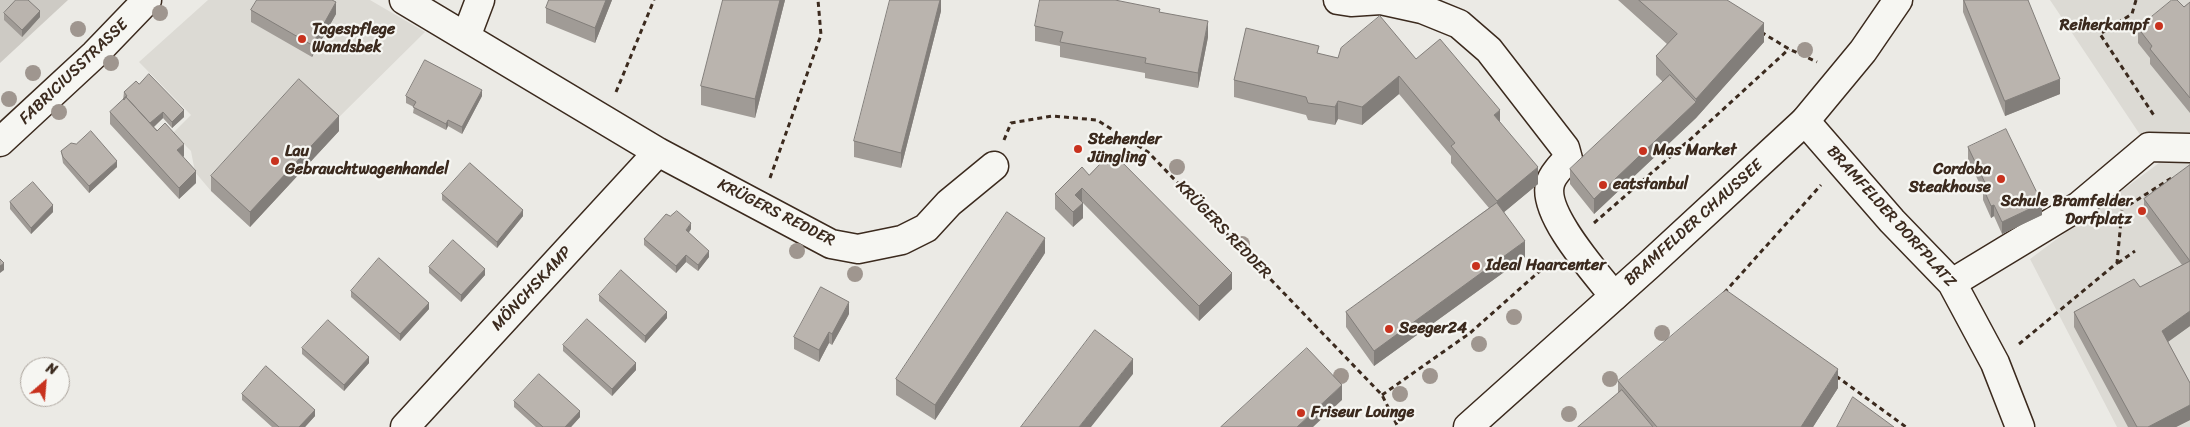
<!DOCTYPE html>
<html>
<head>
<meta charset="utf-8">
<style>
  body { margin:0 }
  #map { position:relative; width:2190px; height:427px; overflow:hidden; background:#ebeae5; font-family:Sriracha,sans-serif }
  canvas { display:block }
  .north { position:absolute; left:20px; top:357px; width:50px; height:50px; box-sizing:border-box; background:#f6f6f2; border:1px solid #aba49d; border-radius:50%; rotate:27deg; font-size:14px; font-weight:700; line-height:20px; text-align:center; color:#3b2a1e }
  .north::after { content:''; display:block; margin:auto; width:18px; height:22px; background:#c8321e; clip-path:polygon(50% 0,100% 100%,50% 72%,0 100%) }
</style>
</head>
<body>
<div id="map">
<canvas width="2190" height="427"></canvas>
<div class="north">N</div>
</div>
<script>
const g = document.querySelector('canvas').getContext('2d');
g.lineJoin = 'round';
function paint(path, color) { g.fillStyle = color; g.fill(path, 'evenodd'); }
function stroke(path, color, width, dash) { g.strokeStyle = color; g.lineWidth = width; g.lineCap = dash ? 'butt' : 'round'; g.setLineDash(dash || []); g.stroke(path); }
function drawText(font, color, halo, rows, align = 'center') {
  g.font = font + ' Sriracha,sans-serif'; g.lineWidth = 4.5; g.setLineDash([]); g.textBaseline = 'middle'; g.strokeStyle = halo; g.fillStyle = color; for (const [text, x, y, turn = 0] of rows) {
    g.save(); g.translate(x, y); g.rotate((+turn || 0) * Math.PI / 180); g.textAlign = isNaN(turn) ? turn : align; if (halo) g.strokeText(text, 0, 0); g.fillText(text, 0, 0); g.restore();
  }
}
paint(new Path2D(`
  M208,0H370L425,32L332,124L339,131L250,227L211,191L195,172L191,151L173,133L191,115L139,62Z
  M2050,0H2190V427H2117L2030,259L2159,163Z`), '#dcdad4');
paint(new Path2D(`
  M0,0H68L0,63Z`), '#cdcac4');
const minor = new Path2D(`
  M404,0L658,152L831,244L858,249L902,240L926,228L949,203L994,166
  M1338,0L1351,2L1381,0L1422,9L1459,24L1489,50L1565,148L1568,159C1562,165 1552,175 1550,184C1542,214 1596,273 1614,296
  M466,37L480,0
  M1805,121L1892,221L1952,283L1995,363L2020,427
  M0,142L95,54L147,0
  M1952,283L2079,206L2149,147L2190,148
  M405,427L658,152`);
const major = new Path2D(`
  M1468,427L1649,265L1805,121L1863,51L1898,0`);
stroke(minor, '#3b2a1e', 31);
stroke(major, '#3b2a1e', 31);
stroke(new Path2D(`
  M2136,0L2132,14L2100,34L2155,117
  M1761,32L1789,49L1817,62
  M616,92L654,0
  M1004,140L1011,123L1052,116L1097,120L1148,152L1382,395L1398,427
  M770,178L821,35L818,0
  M2129,205L2173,177
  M1594,223L1694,136L1789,49
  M2118,263L2135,251
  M1724,293L1821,185
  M2019,344L2117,263L2122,210
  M1836,376L1906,427
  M1382,395L1470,333L1550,262`), '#3b2a1e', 3, [5, 4]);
stroke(minor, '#f6f6f2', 28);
stroke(major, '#f6f6f2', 28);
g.fillStyle = '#9f968f';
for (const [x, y] of [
  [160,13],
  [78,29],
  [1805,50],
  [111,63],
  [33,73],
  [9,99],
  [59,112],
  [1177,167],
  [1242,244],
  [797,251],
  [855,274],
  [1514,317],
  [1662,333],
  [1479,344],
  [1341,376],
  [1430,376],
  [1610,379],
  [1400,394],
  [1569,414]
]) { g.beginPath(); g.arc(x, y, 8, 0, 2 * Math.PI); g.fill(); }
paint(new Path2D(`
  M549,0H612L595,43L546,23V8Z
  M723,0H785L755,118L701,105V86Z
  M941,0V11L901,168L854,157V141Z
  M1618,0H1727L1764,42L1696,118L1594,214L1570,184V169L1663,82L1656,75V56L1667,44Z
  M1963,0H2028L2060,94L2005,116L1963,12Z
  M2190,2V113L2150,64V58L2138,43V28L2184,7Z
  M251,10L336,14L312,57L251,22Z
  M1160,12L1208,37L1198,88L1145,78V73L1060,57V46L1035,41V26Z
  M4,13L40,17L22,37L4,20Z
  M1319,54L1338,58L1416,59L1500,122L1538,184L1504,212L1525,257L1374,366L1346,327V312L1489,208L1451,163V156L1399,94L1362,125L1338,119L1335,125L1308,120L1306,115L1234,97V80Z
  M139,84L184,117L172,128L163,118L154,127L184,156L183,157L196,183L179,199L110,124V112L123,100L124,92Z
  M406,96H482L462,134L448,126L446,130L413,113L414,107L406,103Z
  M339,131L250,227L211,191V176Z
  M1968,147L2042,215L2002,234L1994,216L1991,218L1983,200V191L1968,159Z
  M61,151L117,167L89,193L63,163Z
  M2190,165V326L2168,342L2190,383V420L2176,427H2128L2074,327V312L2140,287L2182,265L2144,214V199Z
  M1089,175L1232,289L1199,321L1083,203V218L1073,227L1055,209V194Z
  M442,194L523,216L497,248L442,200Z
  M10,202L53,212L31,234L10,209Z
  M691,229L688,233L709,257L698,271L686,262L676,273L644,245V239Z
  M1045,253L935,420L896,395V379Z
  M429,267L485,275L461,302L429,273Z
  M351,291L429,309L400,341L351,297Z
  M599,295L667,318L645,343L599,301Z
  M849,314L832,345L829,343L819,362L794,349V337Z
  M563,345L636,370L612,396L563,351Z
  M302,348L369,363L344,391L302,354Z
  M1618,381L1838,388L1813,427H1578L1618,393Z
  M242,394L315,416L305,427H272L242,400Z
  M514,401L580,417L571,427H536L514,407Z`), '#a09b96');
paint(new Path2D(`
  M606,0H612L595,43V28Z
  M780,0H785L755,118V99Z
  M940,0H941V11L901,168V153Z
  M336,2V14L312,57V45Z
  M40,11V17L22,37V30Z
  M1208,21V37L1198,88V73Z
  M1764,23V42L1696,118V99Z
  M1399,76V94L1362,125V107Z
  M2060,79V94L2005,116V101Z
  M482,90V96L462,134V127Z
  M1338,101V119L1335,125V107Z
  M1696,102V118L1594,214V199Z
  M184,110V117L172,128V122Z
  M1500,110V127L1494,115Z
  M163,112V118L148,132V125Z
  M339,116V131L250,227V212Z
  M448,120V126L446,130V124Z
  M184,144V156L177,162V150Z
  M117,161V167L89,193V186Z
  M1538,167V184L1497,218V201Z
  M196,171V183L179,199V188Z
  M1082,188V203L1075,195Z
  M1083,203V218L1073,227V212Z
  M2042,203V215L2002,234V222Z
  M53,205V212L31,234V228Z
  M1994,205V216L1991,218V206Z
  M523,210V216L497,248V242Z
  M691,223V229L686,237V230Z
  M1045,238V253L935,420V405Z
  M1525,241V257L1374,366V351Z
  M709,251V257L698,271V265Z
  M686,255V262L676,273V266Z
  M4,263V270L0,273V266Z
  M485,269V275L461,302V295Z
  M1232,273V289L1199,321V306Z
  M849,302V314L832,345V334Z
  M429,303V309L400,341V334Z
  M2190,311V326L2162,346V331Z
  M667,312V318L645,343V336Z
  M829,332V343L819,362V350Z
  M369,357V363L344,391V385Z
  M1133,359V374L1091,427H1079Z
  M636,363V370L612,396V389Z
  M1838,369V388L1813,427H1801Z
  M1342,385V400L1313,427H1297Z
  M2190,405V420L2176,427H2148Z
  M315,410V416L305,427H299Z
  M580,411V417L571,427H565Z`), '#827e7a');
const building = new Path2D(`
  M16,0H28L40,11L22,30L4,13Z
  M257,0H332L336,2L312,45L251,10Z
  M549,0H606L595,28L546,8Z
  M723,0H780L755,99L701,86Z
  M890,0H940L901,153L854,141Z
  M1040,0H1115L1160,9L1159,12L1208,21L1198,73L1145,63L1146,58L1060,42L1063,32L1035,26Z
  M1639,0H1727L1764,23L1696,99L1656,56L1677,34Z
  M1964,0H2028L2060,79L2005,101Z
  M2172,0H2177L2184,7L2190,2V98L2150,49L2152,46L2138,28Z
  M1380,16L1416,59L1440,39L1500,110L1494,115L1538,167L1497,201L1451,146L1455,143L1399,76L1362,107L1338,101L1335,107L1308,103L1306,97L1234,80L1246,28L1319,46L1317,53L1338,58L1341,48Z
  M425,60L482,90L462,127L448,120L446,124L413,107L416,102L406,96Z
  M149,74L184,110L172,122L163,112L150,123L126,97L124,100L123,99L127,96L124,92L136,81L139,84Z
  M1670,75L1696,102L1594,199L1570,169Z
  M299,79L339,116L250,212L211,176Z
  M126,97L157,131L165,123L184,144L177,150L196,171L179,188L110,112Z
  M2006,129L2042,203L2002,222L1994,205L1991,206L1983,188L1987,187L1968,147Z
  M91,131L117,161L89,186L63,157L61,151L71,143L76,144Z
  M1112,152L1232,273L1199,306L1082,188L1075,195L1083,203L1073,212L1055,194L1082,167L1089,175Z
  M470,163L523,210L497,242L442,194Z
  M2190,165V311L2162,331L2190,383V405L2148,427H2137L2074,312L2134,279L2140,287L2190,261L2144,199Z
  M33,182L53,205L31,228L10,202Z
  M1497,203L1525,241L1374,351L1346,312Z
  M677,211L691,223L686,230L709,251L698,265L686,255L676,266L644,239L666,214L670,216Z
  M1007,212L1045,238L935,405L896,379Z
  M453,240L485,269L461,295L429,267Z
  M379,258L429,303L400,334L351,291Z
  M0,259L4,263L0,266Z
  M621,270L667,312L645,336L599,295Z
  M821,287L849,302L832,334L829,332L819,350L794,337Z
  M1726,290L1838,369L1801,427H1657L1618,381Z
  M587,319L636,363L612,389L563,345Z
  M328,320L369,357L344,385L302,348Z
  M1095,330L1133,359L1079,427H1021Z
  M1307,348L1342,385L1297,427H1221Z
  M266,366L315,410L299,427H279L242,394Z
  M539,374L580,411L565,427H543L514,401Z
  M1622,390L1653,427H1578Z
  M1853,397L1894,427H1837Z`);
paint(building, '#bab4ae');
stroke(building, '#827e7a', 1);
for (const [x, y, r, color] of [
  [2159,26,5,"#c8321e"],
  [302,39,5,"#c8321e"],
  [1078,149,5,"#c8321e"],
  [1643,151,5,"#c8321e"],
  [275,161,5,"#c8321e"],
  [2001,179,5,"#c8321e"],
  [1603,185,5,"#c8321e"],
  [2142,211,5,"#c8321e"],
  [1476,266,5,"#c8321e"],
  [1389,329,5,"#c8321e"],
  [1301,413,5,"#c8321e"]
]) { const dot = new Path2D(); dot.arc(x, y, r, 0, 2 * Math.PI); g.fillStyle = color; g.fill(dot); stroke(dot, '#f6f6f2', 2); }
drawText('bold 16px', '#3b2a1e', '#f6f6f2', [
  ["Reiherkampf",2149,26,"right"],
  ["Tagespflege",312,30],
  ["Wandsbek",312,48],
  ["Stehender",1088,140],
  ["Jüngling",1088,158],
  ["Mas Market",1653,151],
  ["Lau",285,152],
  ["Gebrauchtwagenhandel",285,170],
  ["Cordoba",1991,170,"right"],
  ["Steakhouse",1991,188,"right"],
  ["eatstanbul",1613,185],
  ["Schule Bramfelder",2132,202,"right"],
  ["Dorfplatz",2132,220,"right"],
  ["Ideal Haarcenter",1486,266],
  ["Seeger24",1399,329],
  ["Friseur Lounge",1311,413]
], 'left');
drawText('16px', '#3b2a1e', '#f6f6f2', [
  ["FABRICIUSSTRASSE",74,72,-44],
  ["KRÜGERS REDDER",776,213,27],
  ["BRAMFELDER DORFPLATZ",1891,217,48],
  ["BRAMFELDER CHAUSSEE",1694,223,-42],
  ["KRÜGERS REDDER",1223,230,46],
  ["MÖNCHSKAMP",532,289,-47]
]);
</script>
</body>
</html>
